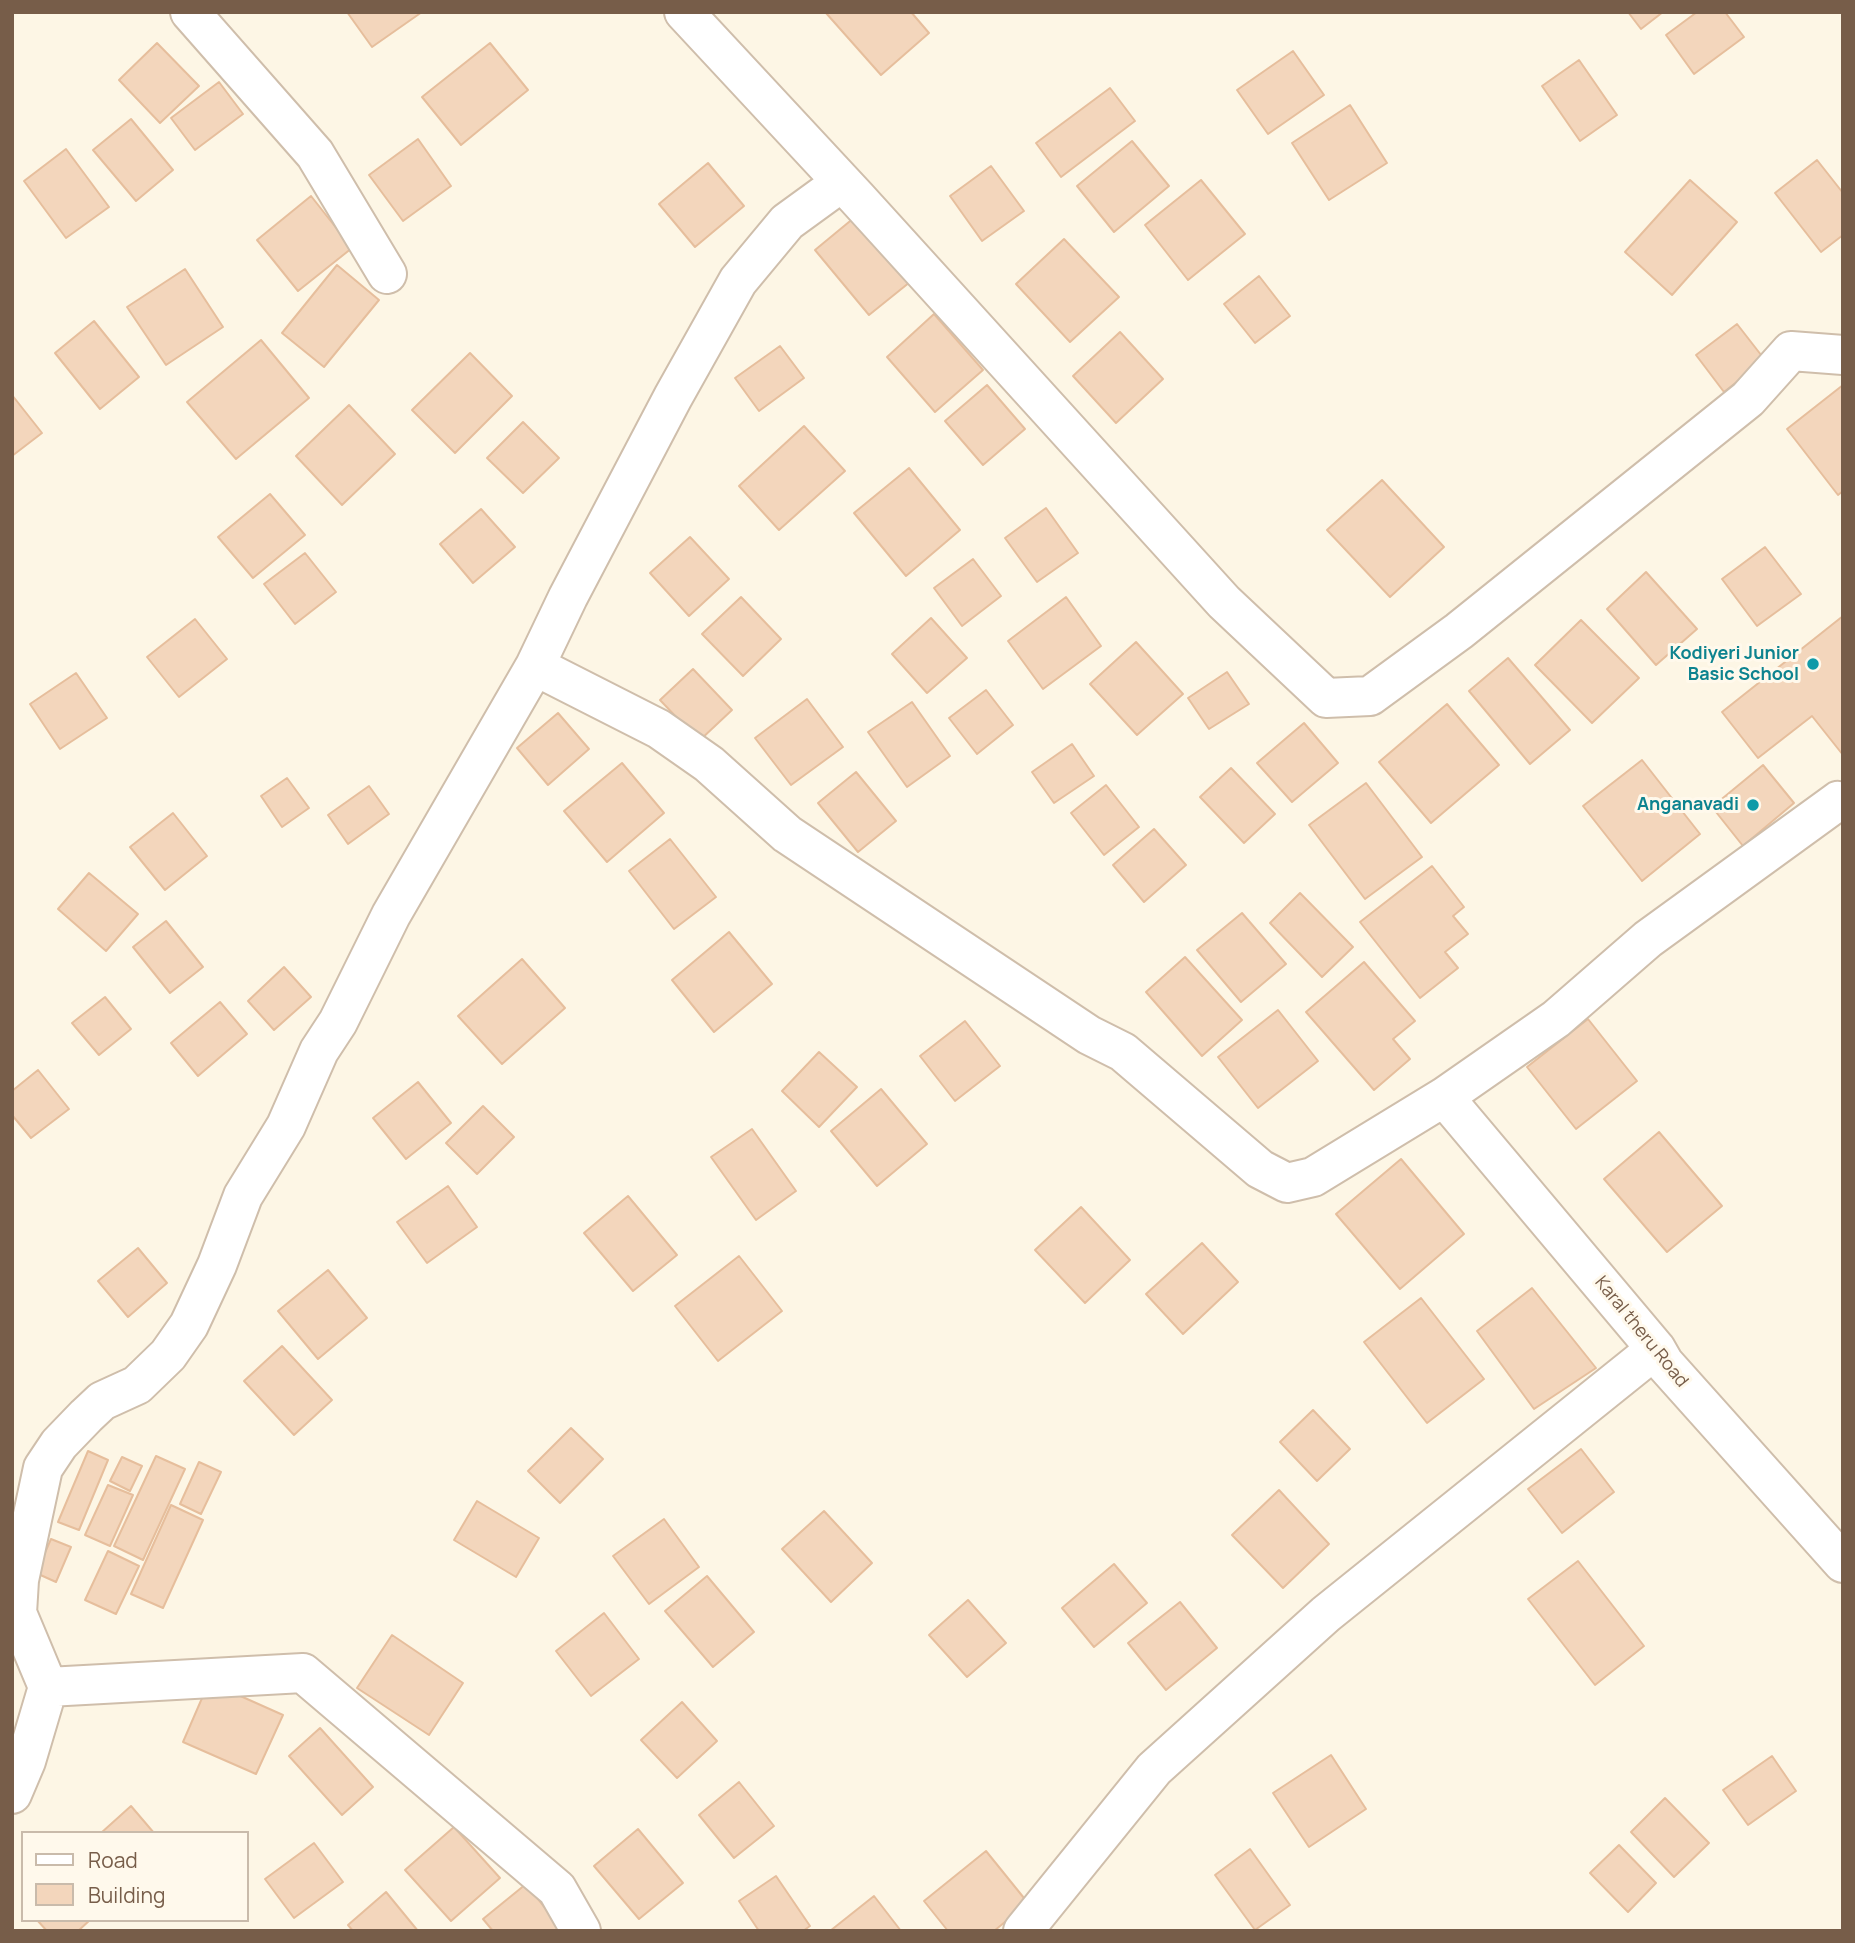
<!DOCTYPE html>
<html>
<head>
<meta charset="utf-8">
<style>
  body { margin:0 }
  #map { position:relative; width:1855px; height:1943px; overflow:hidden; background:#fdf6e5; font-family:Manrope,sans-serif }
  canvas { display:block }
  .frame { position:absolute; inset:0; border:14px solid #775d49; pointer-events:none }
  .legend { position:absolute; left:21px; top:1831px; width:228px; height:91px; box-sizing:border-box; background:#fff9ec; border:2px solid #c9bbab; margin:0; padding:9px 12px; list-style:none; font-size:21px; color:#775d49 }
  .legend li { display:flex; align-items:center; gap:14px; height:35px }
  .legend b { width:35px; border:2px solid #c9bbab }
</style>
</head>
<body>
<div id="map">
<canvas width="1855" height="1943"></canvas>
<div class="frame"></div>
<ul class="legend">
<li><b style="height:9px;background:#fff"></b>Road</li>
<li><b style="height:19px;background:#f3d6bc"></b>Building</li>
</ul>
</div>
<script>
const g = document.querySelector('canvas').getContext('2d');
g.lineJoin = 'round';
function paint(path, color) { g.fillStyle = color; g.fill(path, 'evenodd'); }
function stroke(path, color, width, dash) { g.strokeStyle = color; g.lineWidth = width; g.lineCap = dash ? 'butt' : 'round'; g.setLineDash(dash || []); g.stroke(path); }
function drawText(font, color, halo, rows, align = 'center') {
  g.font = font + ' Manrope,sans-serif'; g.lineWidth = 6; g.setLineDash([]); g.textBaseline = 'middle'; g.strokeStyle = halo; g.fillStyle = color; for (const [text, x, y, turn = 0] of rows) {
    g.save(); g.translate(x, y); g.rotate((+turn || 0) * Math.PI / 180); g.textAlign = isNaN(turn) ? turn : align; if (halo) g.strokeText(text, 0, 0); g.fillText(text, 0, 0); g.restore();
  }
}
const building = new Path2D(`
  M347,12H422L372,47Z
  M911,12L929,33L881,75L826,13Z
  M1628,12H1663L1641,29Z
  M1697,12H1725L1744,37L1694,74L1666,35Z
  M157,43L199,86L160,123L119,80Z
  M490,43L528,90L461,145L422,97Z
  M1293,51L1324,95L1268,134L1237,90Z
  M1579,60L1617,115L1580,141L1542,86Z
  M219,82L243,114L195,150L171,118Z
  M1110,88L1135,121L1061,177L1036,143Z
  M1350,105L1387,163L1329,200L1292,143Z
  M131,119L173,170L136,201L93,150Z
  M418,139L451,186L403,221L369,175Z
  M1132,141L1169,186L1114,232L1077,186Z
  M66,149L109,207L66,238L24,181Z
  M1817,160L1843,193V235L1821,252L1775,193Z
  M708,163L744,206L695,247L659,204Z
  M991,166L1024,211L982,241L950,196Z
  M1201,180L1245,234L1188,280L1145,225Z
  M1690,180L1737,222L1672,295L1625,252Z
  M311,196L352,248L298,291L257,240Z
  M855,217L910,282L869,315L815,250Z
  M1064,239L1119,297L1070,342L1016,284Z
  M337,265L379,300L324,367L282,333Z
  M185,269L223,327L166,365L127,307Z
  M1259,276L1290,316L1255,343L1224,304Z
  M934,314L983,370L935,412L887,357Z
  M94,321L139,377L100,409L55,353Z
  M1737,324L1765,360L1724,392L1696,355Z
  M1120,332L1163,379L1116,423L1073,376Z
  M261,340L309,398L236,459L187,402Z
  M780,346L804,378L759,411L735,378Z
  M470,353L512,396L455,453L412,410Z
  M987,385L1025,429L983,465L945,421Z
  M1843,385V491L1838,495L1787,429Z
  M12,395L42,433L12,456Z
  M349,405L395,454L342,505L296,456Z
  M523,422L559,458L523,493L487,458Z
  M804,426L845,471L779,530L739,486Z
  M909,468L960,530L906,576L854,513Z
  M1382,480L1444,547L1390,597L1327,530Z
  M270,494L305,535L253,578L218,537Z
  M1046,508L1078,553L1037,582L1005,538Z
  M481,509L515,547L473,583L440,544Z
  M690,537L729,579L689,616L650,573Z
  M1765,547L1801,594L1757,626L1722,579Z
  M305,553L336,592L295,624L264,584Z
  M973,559L1001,596L962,626L934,588Z
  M1646,572L1697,629L1656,665L1607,609Z
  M741,597L781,639L743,676L702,634Z
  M1066,597L1101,646L1043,689L1008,641Z
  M1843,616V755L1812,716L1758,758L1722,712Z
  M931,618L967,658L927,693L892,654Z
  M195,619L227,659L179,697L147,657Z
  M1581,620L1639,678L1592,723L1535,665Z
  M1136,642L1183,694L1137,735L1090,684Z
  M1508,658L1570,730L1530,764L1469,691Z
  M693,669L732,710L699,741L660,700Z
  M1227,672L1249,704L1209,729L1188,698Z
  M76,673L107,718L60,749L30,704Z
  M986,690L1013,725L977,754L949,718Z
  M807,699L843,747L791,785L755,738Z
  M912,702L950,756L907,787L868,732Z
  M1447,704L1499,765L1431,823L1379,762Z
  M558,713L589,749L548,785L517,748Z
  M1304,723L1338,763L1292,802L1257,763Z
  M1072,744L1094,776L1054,803L1032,772Z
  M1642,760L1700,834L1642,881L1583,806Z
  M622,763L664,813L607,862L564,811Z
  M1763,765L1794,803L1743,846L1712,807Z
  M1231,768L1275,814L1244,843L1200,797Z
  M856,772L896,821L858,852L818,803Z
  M287,778L309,808L282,827L261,796Z
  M1366,783L1422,857L1365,899L1309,825Z
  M1106,785L1139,827L1104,855L1071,813Z
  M369,786L389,814L348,844L328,815Z
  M173,813L207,856L165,890L130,847Z
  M1154,829L1186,865L1144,902L1113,865Z
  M670,839L716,897L674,929L629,871Z
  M1432,866L1464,907L1453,916L1468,934L1445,952L1458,968L1420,998L1360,922Z
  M89,873L138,914L106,951L58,909Z
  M1300,893L1353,947L1322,977L1270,923Z
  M1242,913L1286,964L1241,1002L1197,950Z
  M166,921L203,967L170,993L133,947Z
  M729,932L772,984L714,1032L672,980Z
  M1185,957L1242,1020L1202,1056L1146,992Z
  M522,959L565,1008L502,1064L458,1016Z
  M1364,962L1415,1021L1393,1039L1410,1059L1374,1090L1306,1012Z
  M284,967L311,997L274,1030L248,1001Z
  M105,997L131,1029L99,1055L72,1023Z
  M220,1002L247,1034L198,1076L171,1043Z
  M1278,1010L1318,1061L1258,1108L1218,1057Z
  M1588,1019L1637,1081L1576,1129L1527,1067Z
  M965,1021L1000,1066L955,1101L920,1056Z
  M819,1052L857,1087L819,1127L782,1091Z
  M38,1070L69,1109L31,1138L12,1115V1091Z
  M418,1082L451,1123L406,1159L373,1118Z
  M881,1089L927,1144L877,1186L831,1131Z
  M483,1106L514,1137L477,1174L446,1143Z
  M752,1129L796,1191L756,1220L711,1157Z
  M1659,1132L1722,1206L1667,1252L1604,1179Z
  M1401,1159L1464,1234L1400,1289L1336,1214Z
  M448,1186L477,1227L427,1263L397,1222Z
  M628,1196L677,1255L633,1291L584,1233Z
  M1081,1207L1130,1260L1085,1303L1035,1250Z
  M1202,1243L1238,1282L1183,1334L1146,1294Z
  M138,1248L167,1283L128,1317L98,1281Z
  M739,1256L782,1311L718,1361L675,1306Z
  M328,1270L367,1318L318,1359L278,1311Z
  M1532,1288L1596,1368L1534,1409L1477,1331Z
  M1421,1298L1484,1379L1427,1423L1364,1342Z
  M282,1346L332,1400L294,1435L244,1381Z
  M1313,1410L1350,1449L1317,1481L1280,1442Z
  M571,1428L603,1459L560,1503L528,1471Z
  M1581,1449L1614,1492L1562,1533L1528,1489Z
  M88,1451L108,1460L79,1530L58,1522Z
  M156,1456L185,1469L143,1560L114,1546Z
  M122,1457L142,1466L130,1491L110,1481Z
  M199,1462L221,1472L201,1514L180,1504Z
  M108,1485L133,1495L110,1546L85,1535Z
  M1279,1490L1329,1544L1283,1588L1232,1535Z
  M477,1501L539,1538L516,1577L454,1540Z
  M171,1505L203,1520L163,1608L131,1594Z
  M824,1511L872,1563L831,1602L782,1549Z
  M664,1519L699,1567L649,1604L613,1556Z
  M51,1539L71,1547L56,1582L36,1573Z
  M108,1551L139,1566L116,1614L85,1600Z
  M1578,1561L1644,1646L1595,1685L1528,1599Z
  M1114,1564L1147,1603L1094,1647L1062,1608Z
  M707,1576L754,1632L713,1667L665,1611Z
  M968,1600L1006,1643L967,1677L929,1635Z
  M1180,1602L1217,1648L1166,1690L1128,1643Z
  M604,1613L639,1659L591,1696L556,1651Z
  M392,1635L463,1683L429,1735L357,1688Z
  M209,1682L283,1715L256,1774L183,1742Z
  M682,1702L717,1741L677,1778L641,1740Z
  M320,1728L373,1787L342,1815L289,1756Z
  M1331,1755L1366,1809L1309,1847L1273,1793Z
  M1772,1756L1796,1791L1748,1825L1723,1790Z
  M739,1782L774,1826L734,1858L699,1815Z
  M1665,1798L1709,1843L1674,1877L1631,1832Z
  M131,1806L154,1833H101Z
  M454,1827L500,1878L451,1921L405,1870Z
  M638,1829L683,1883L639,1919L594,1866Z
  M314,1843L343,1882L294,1918L265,1879Z
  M1619,1845L1656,1883L1628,1912L1590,1873Z
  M1250,1849L1290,1905L1255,1930L1215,1875Z
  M986,1851L1028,1903L994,1931H948L924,1901Z
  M776,1876L810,1926L803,1931H759L739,1901Z
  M526,1884L560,1927L555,1931H493L483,1919Z
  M386,1892L418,1931H353L348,1925Z
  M874,1896L901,1931H830Z
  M37,1920H90L78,1931H47Z`);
paint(building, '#f3d6bc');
stroke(building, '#e6be9c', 2);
const street = new Path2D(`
  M190,12L315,154L387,274
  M684,12L857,198L1224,602L1326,698L1370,696L1459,631L1748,399L1791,351L1843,355
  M535,666L568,597L673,397L738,281L787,222L842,182
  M1444,1097L1656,1349L1664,1363L1843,1563
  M48,1687L303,1673L557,1889L581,1931
  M12,1794L26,1761L48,1687L17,1613L19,1580L43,1468L59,1444L86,1416L102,1401L137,1385L168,1355L189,1325L217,1265L243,1196L286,1126L319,1051L338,1022L391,915L535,666L659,729L709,764L787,834L1089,1035L1123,1052L1260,1169L1287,1183L1313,1177L1444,1097L1556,1019L1648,939L1838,801L1843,803
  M1023,1931L1154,1769L1326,1614L1656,1349`);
stroke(street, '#cfbeab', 42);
stroke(street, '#fff', 38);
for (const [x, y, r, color] of [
  [1813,664,7,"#0f9aa8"],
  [1753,805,7,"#0f9aa8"]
]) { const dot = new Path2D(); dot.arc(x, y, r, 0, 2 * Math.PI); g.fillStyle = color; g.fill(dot); stroke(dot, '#fff9ec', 2.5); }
drawText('bold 18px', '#0d838f', '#fff9ec', [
  ["Kodiyeri Junior",1799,654],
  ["Basic School",1799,675],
  ["Anganavadi",1739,805]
], 'right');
drawText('18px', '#775d49', '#fff9ec', [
  ["Karal theru Road",1641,1332,51]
]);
</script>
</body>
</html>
